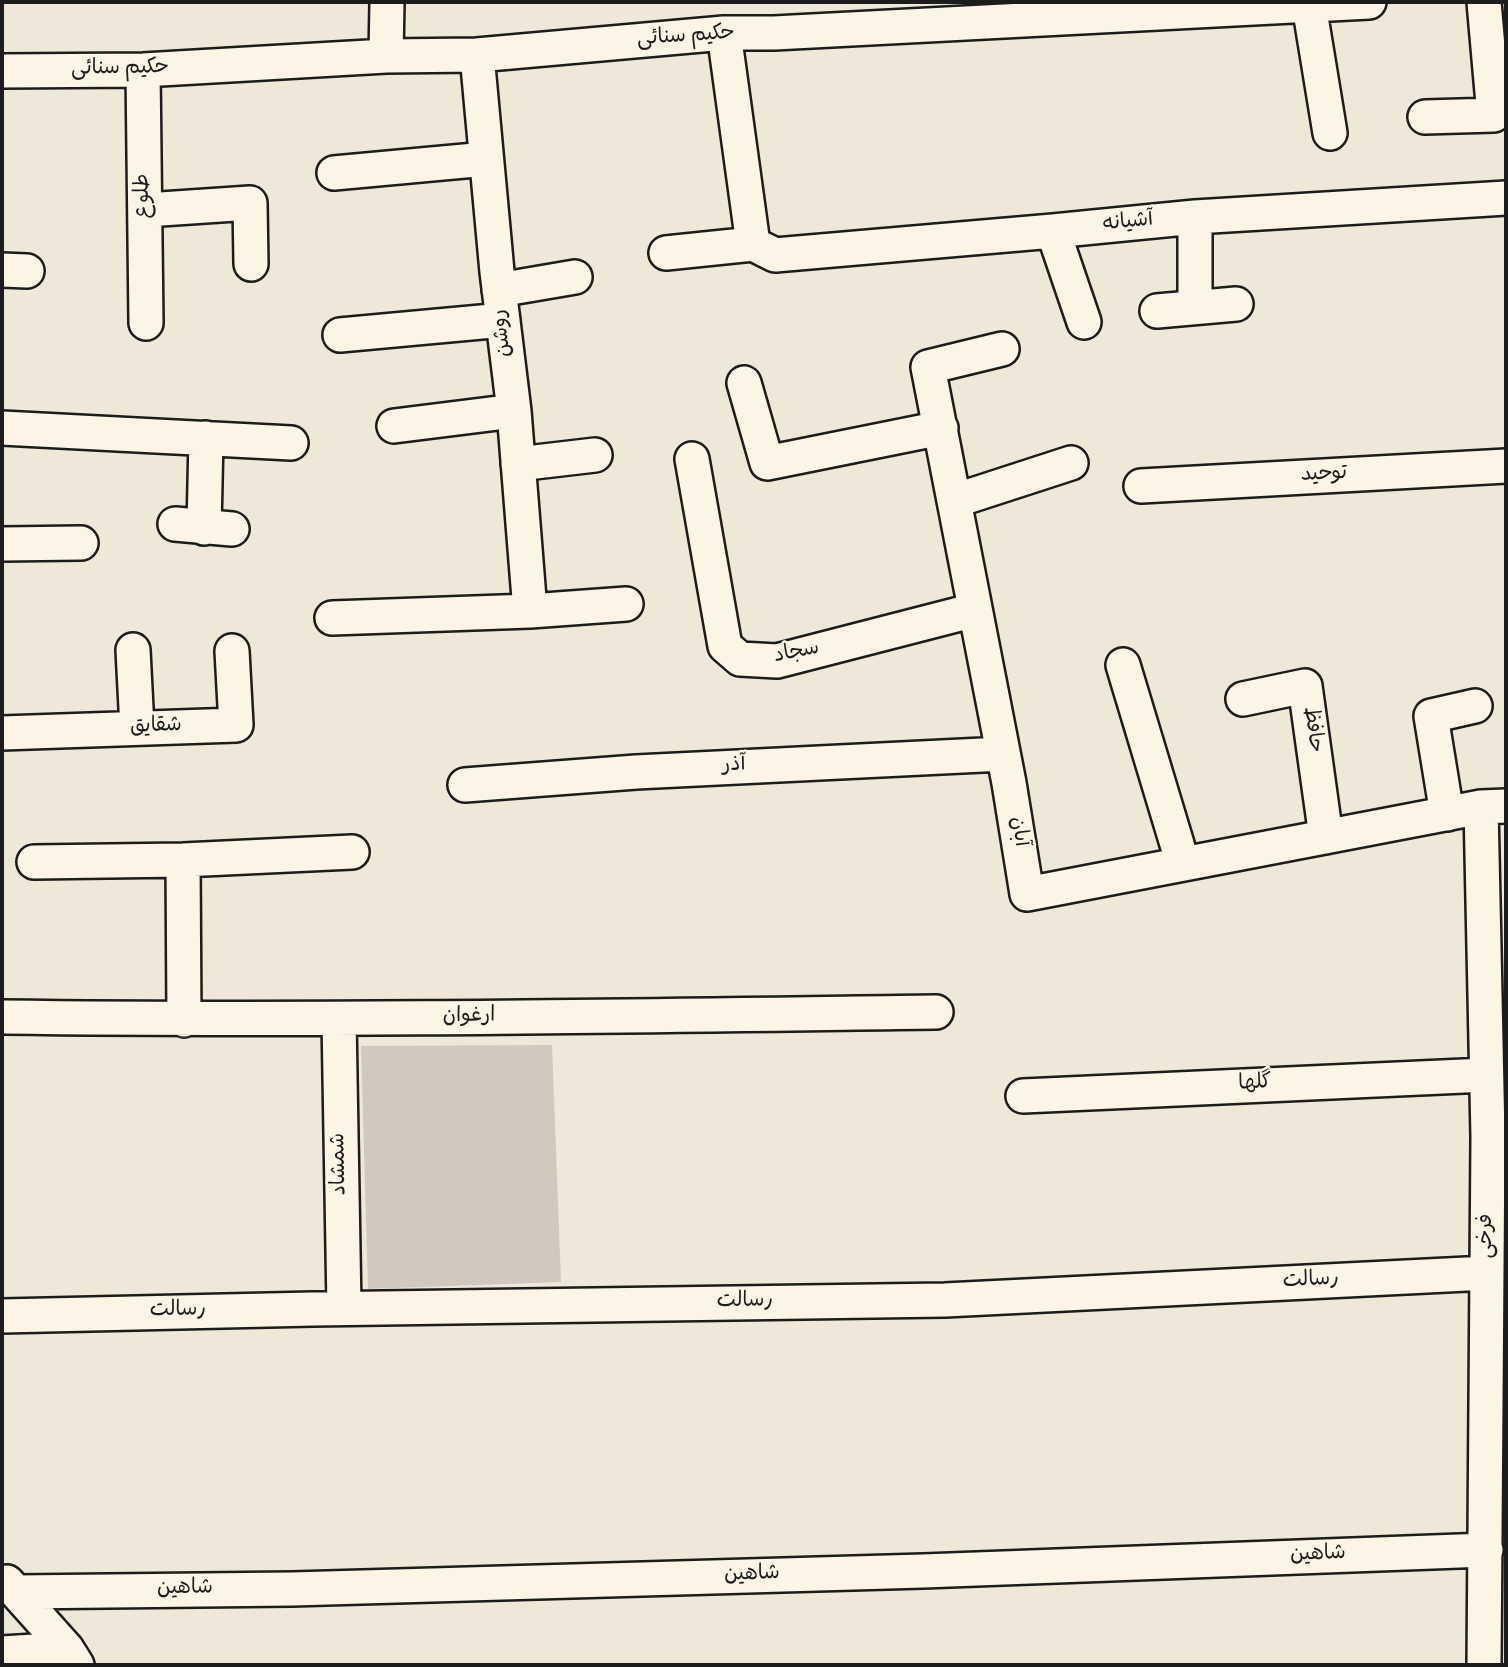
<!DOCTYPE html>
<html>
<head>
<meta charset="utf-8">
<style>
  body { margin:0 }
  #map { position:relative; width:1508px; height:1667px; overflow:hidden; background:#eee8d9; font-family:Dekko,sans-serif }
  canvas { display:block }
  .frame { position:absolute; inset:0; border:4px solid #1c1c1c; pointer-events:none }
</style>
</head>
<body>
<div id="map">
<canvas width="1508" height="1667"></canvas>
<div class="frame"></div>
</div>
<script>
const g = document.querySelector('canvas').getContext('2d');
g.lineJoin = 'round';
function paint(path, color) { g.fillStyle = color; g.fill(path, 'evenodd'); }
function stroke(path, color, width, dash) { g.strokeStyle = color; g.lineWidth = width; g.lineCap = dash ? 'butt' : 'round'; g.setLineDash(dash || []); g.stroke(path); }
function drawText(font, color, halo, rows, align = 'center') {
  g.font = font + ' Dekko,"Playpen Sans Arabic",sans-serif'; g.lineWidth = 5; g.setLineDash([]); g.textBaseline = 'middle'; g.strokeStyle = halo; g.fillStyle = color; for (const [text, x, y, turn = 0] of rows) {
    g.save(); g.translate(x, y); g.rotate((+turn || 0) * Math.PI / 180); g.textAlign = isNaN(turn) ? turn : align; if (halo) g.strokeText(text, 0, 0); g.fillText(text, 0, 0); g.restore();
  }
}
paint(new Path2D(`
  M552,1045L561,1282L368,1289L361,1046Z`), '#cfcabd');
const minor = new Path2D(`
  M1309,5L1330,133
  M724,33L753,244
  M477,55L497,272L514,411L530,611
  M386,56L387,2
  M143,70L146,323
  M2,71L143,70L386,56L477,55L724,33H774L1369,2
  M1425,117L1494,115L1484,2
  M334,173L486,159
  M146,210L250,203L251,264
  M1053,231L1084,322
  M753,244L775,255L1053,231L1195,217L1506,198
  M666,253L753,244
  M2,270L27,271
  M499,290L575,277
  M1195,307V217
  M1157,311L1236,304
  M340,335L503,320
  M1002,349L928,367L1009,783L1027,894L1481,807L1506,806
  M744,383L767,463L941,428
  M394,426L514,411
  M2,428L291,443
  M692,459L725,646L740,659L777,661L975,610
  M518,464L595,455
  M1141,486L1506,466
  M954,501L1071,463
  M175,524L232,529
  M204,528L206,438
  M2,544L81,543
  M332,618L530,611L626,604
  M133,650L137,728
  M1123,665L1183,864
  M1243,699L1305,686L1326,837
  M2,733L236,725L232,651
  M465,785L636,772L1003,754
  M1481,807L1488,1137L1484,1665
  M1447,814L1431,716L1475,706
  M183,860L184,1020
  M34,862L183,860L352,852
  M2,1017C313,1021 625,1016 936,1012
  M339,1019L344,1308
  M1023,1096L1486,1075
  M2,1316L313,1309L945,1300L1487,1273
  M7,1582L67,1649L77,1665
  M17,1592L292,1589L923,1571L1486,1550
  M2,1653L67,1649`);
stroke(minor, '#1c1c1c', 38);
stroke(minor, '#fcf5e5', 33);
drawText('21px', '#1c1c1c', '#fcf5e5', [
  ["حکیم سنائی",686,38,-4],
  ["حکیم سنائی",120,70,-1],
  ["طلوع",145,196,-91],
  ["آشیانه",1128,224,-6],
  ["روشن",504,333,-97],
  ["توحید",1324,476,-3],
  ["سجاد",797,654,-11],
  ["شقایق",156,728,-2],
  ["حافظ",1311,730,82],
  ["آذر",734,767,-3],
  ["آبان",1017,832,81],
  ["ارغوان",469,1018,-1],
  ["گلها",1255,1085,-3],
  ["شمشاد",341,1164,-91],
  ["فرخی",1488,1236,-90],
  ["رسالت",1311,1282,-3],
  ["رسالت",745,1303,-1],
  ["رسالت",178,1312,-1],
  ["شاهین",1318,1556,-2],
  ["شاهین",752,1576,-2],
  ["شاهین",185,1590,-1]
]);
</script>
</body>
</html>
